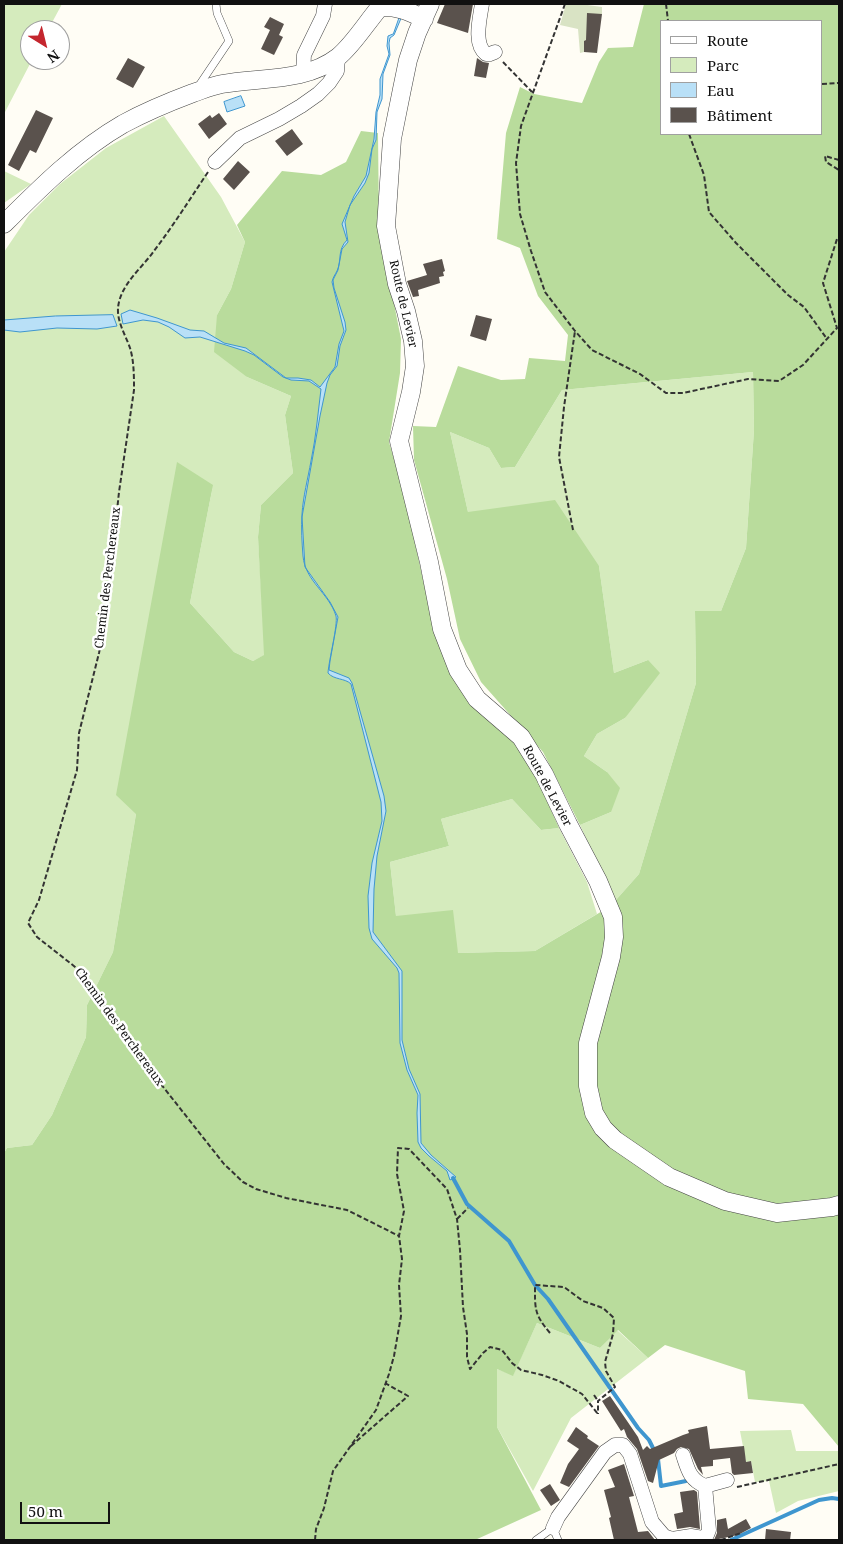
<!DOCTYPE html>
<html>
<head>
<meta charset="utf-8">
<style>
  body { margin:0 }
  #map { position:relative; width:843px; height:1544px; overflow:hidden; background:#fffdf5; font-family:"Noto Serif",serif }
  canvas { display:block }
  .frame { position:absolute; inset:0; border:5px solid #111; pointer-events:none }
  .legend { position:absolute; left:660px; top:20px; width:162px; height:115px; box-sizing:border-box; background:#fff; border:1px solid #a0a0a0; margin:0; padding:6px 9px; list-style:none; font-size:15px; color:#111 }
  .legend li { display:flex; align-items:center; gap:10px; height:25px }
  .legend b { width:25px; border:1px solid #a0a0a0 }
  .north { position:absolute; left:20px; top:20px; width:50px; height:50px; box-sizing:border-box; background:#fff; border:1px solid #a0a0a0; border-radius:50%; rotate:144deg; font-size:14px; font-weight:700; line-height:20px; text-align:center; color:#111 }
  .north::after { content:''; display:block; margin:auto; width:18px; height:22px; background:#c4262e; clip-path:polygon(50% 0,100% 100%,50% 72%,0 100%) }
  .scale { position:absolute; left:20px; top:1502px; width:90px; height:22px; box-sizing:border-box; border:2px solid #111; border-top:0; padding-left:6px; font-size:15px; line-height:18px; white-space:nowrap; color:#111; -webkit-text-stroke:4px #fff; paint-order:stroke }
</style>
</head>
<body>
<div id="map">
<canvas width="843" height="1544"></canvas>
<div class="frame"></div>
<ul class="legend">
<li><b style="height:6px;background:#fff"></b>Route</li>
<li><b style="height:14px;background:#d5ebbd"></b>Parc</li>
<li><b style="height:14px;background:#b9e0f7"></b>Eau</li>
<li><b style="height:14px;background:#5a524d"></b>Bâtiment</li>
</ul>
<div class="north">N</div>
<div class="scale">50 m</div>
</div>
<script>
const g = document.querySelector('canvas').getContext('2d');
g.lineJoin = 'round';
function paint(path, color) { g.fillStyle = color; g.fill(path, 'evenodd'); }
function stroke(path, color, width, dash) { g.strokeStyle = color; g.lineWidth = width; g.lineCap = dash ? 'butt' : 'round'; g.setLineDash(dash || []); g.stroke(path); }
function drawText(font, color, halo, rows, align = 'center') {
  g.font = font + ' "Noto Serif",serif'; g.lineWidth = 5; g.setLineDash([]); g.textBaseline = 'middle'; g.strokeStyle = halo; g.fillStyle = color; for (const [text, x, y, turn = 0] of rows) {
    g.save(); g.translate(x, y); g.rotate((+turn || 0) * Math.PI / 180); g.textAlign = isNaN(turn) ? turn : align; if (halo) g.strokeText(text, 0, 0); g.fillText(text, 0, 0); g.restore();
  }
}
paint(new Path2D(`
  M4,4H62L48,30H30V60H32L4,114Z
  M164,116L221,197L245,242L231,289L217,315L247,377L291,396L285,415L293,473L261,505L258,537L265,655L253,661L234,652L190,603L213,485L136,814L113,952L87,1005L86,1037L52,1115L32,1145L7,1148L4,1153V252L29,215L60,184L106,148Z
  M4,171L31,184L4,203Z
  M753,372L754,430L746,548L721,611H695L696,683L639,874L615,901L580,825L611,812L607,772L584,756L597,734L625,718L648,660L614,673L599,566L468,512L450,432L489,448L501,468L515,467L562,390Z
  M512,799L541,830L559,828L587,882L597,914L535,951L458,953L396,916L390,862L449,846L441,819Z
  M537,1323L600,1348L617,1330L648,1358L571,1418L533,1491L497,1427V1369L513,1375Z
  M791,1430L796,1451H839V1491L798,1501L776,1513L769,1481L755,1482L751,1461L746,1462L740,1431Z`), '#d5ebbd');
paint(new Path2D(`
  M644,4H839V1197L777,1206L727,1194L673,1170L620,1135L608,1123L601,1110L595,1085V1043L615,901L639,874L696,683L695,611H721L746,548L754,430L753,372L562,390L515,467L501,468L489,448L450,432L468,512L555,500L599,566L614,673L648,660L660,673L625,718L597,734L584,756L607,772L620,788L611,812L580,825L543,752L481,682L460,639L447,579L414,460L413,426L436,427L458,366L501,380L525,379L529,358L565,361L568,335L538,296L520,248L497,239L506,133L520,87L534,94L582,103L599,62L608,48L633,47ZM662,21H822V134H662Z
  M361,131L378,133L379,227L401,339L400,373L389,442L403,489L434,629L516,744L540,785L559,828L541,830L512,799L441,819L449,846L390,862L396,916L453,910L458,953L535,951L604,910L607,918L588,1116L723,1207L839,1211V1447L803,1404L748,1399L745,1371L665,1345L648,1358L618,1330L600,1348L537,1323L513,1376L497,1369V1427L541,1510L475,1540H4V1153L7,1148L32,1145L52,1115L86,1037L87,1005L113,952L136,814L116,795L177,462L213,485L190,603L234,652L253,661L264,655L258,537L261,505L293,473L285,415L291,396L247,377L214,352L217,315L231,289L245,242L237,225L282,171L321,175L346,162Z`), '#b9dc9c');
paint(new Path2D(`
  M566,4H580L602,7V14H587L588,40L584,41V52L580,53L578,29L560,25Z`), '#d9e3c4');
const water = new Path2D(`
  M400,16H402L394,35L390,38L389,43L390,55L383,74L382,99L377,112L376,140L372,149L369,173L365,183L350,205L345,222L348,242L342,249L338,270L333,280L334,288L345,322L346,330L340,346L337,366L330,375L327,383L320,416L302,517L305,567L330,602L338,617L330,661L329,670L349,678L352,683L384,796L386,811L377,856L374,889L373,932L402,971V1040L409,1069L420,1094L421,1143L431,1155L456,1177L450,1180L447,1171L429,1156L421,1148L418,1142L417,1113L418,1095L407,1070L400,1043L399,973L397,968L372,939L369,928L368,896L372,863L382,821L381,802L351,684C345,678 334,680 328,673C329,659 338,625 336,616C329,593 305,581 303,556C302,543 301,528 302,514C303,497 308,478 311,461C316,437 318,413 321,389L309,381L291,380L283,377L254,355L245,351L200,337L185,338L169,327L158,322L143,320L123,324L121,314L130,310L157,318L190,330L204,331L224,343L246,348L286,378H298L311,380L320,387L335,367L339,344L344,331L332,282C333,277 335,275 337,271C342,260 337,250 347,240L342,224L354,196L366,176L374,139L376,112L380,95V79L389,54L387,46L388,36L393,34Z
  M241,96L245,106L227,112L224,102Z
  M113,315L117,326L97,329L57,328L20,332L4,330V320L55,316Z`);
paint(water, '#b9e0f7');
stroke(water, '#3f96cf', 1);
stroke(new Path2D(`
  M453,1178L467,1204L509,1241L535,1285L548,1299L638,1428L649,1440L655,1452
  M658,1459L661,1486L686,1481
  M731,1540L819,1500L832,1498L839,1499`), '#3f96cf', 4);
paint(new Path2D(`
  M445,4H473L468,33L437,23Z
  M587,13L602,14L597,53L584,52V41L586,40Z
  M270,17L284,24L279,35L283,37L274,55L261,49L270,30L264,27Z
  M128,58L145,67L133,88L116,79Z
  M477,58L483,62L489,63L486,78L474,76Z
  M36,110L53,118L36,153L30,150L19,171L8,165Z
  M219,113L227,124L209,139L198,124L210,115L212,118Z
  M292,129L303,144L287,156L275,141Z
  M238,161L250,172L234,190L223,179Z
  M442,259L445,271L443,272L444,276L439,277L440,283L418,290L419,296L413,297L407,281L427,275L423,264Z
  M476,315L492,319L486,341L470,336Z
  M610,1396L638,1437L643,1450L647,1446L650,1449L683,1435L689,1433L688,1430L707,1426L710,1449L744,1446L746,1462L751,1461L753,1473L734,1475L732,1473L730,1458L713,1460V1466L701,1467L703,1475L698,1469L689,1449L681,1447L677,1449L674,1453L659,1460L653,1483L648,1481L637,1449L627,1437L624,1429L621,1431L602,1401Z
  M576,1427L588,1436L587,1438L599,1446L569,1487L560,1483L568,1464L579,1449L567,1441Z
  M624,1464L634,1496L629,1497L638,1532L648,1531L655,1540H614L609,1518L611,1517L604,1490L615,1487L608,1470Z
  M550,1484L560,1500L551,1506L540,1490Z
  M694,1490L697,1492L700,1529L690,1527L677,1529L674,1514L683,1512L680,1492Z
  M726,1518L728,1529L746,1519L751,1528L738,1535L714,1540L717,1533V1520Z
  M766,1529L791,1532L790,1540H765Z`), '#5a524d');
const service = new Path2D(`
  M198,87L229,41L217,13L216,4
  M536,1540L553,1528L558,1540`);
const minor = new Path2D(`
  M482,4C480,18 473,44 486,54H490L495,52
  M303,74L304,55L323,16L325,4
  M215,162L240,138L279,119L301,106L318,94L329,83L337,71L338,57
  M683,1455C688,1470 690,1480 705,1486L709,1530L707,1535L703,1538
  M705,1486L727,1480
  M553,1528L558,1517L605,1452L615,1445H623L630,1454L652,1522L664,1536L672,1539L691,1536L703,1538L704,1540`);
const tertiary = new Path2D(`
  M430,4L417,33L408,60L402,89L392,139L386,226L397,284L406,311L413,341L415,366L411,392L399,441L429,562L442,629L458,670L477,699L521,737L544,774L568,824L598,881L613,917L614,937L611,957L588,1043V1086L594,1113L603,1128L615,1140L669,1177L725,1201L777,1213L832,1207L839,1205
  M4,224C41,187 78,150 123,124C145,112 169,102 193,93C202,90 212,86 222,84C260,77 306,82 338,57C353,45 367,22 380,7C396,6 409,11 424,19`);
stroke(service, '#444', 8);
stroke(minor, '#444', 15);
stroke(tertiary, '#444', 19);
stroke(new Path2D(`
  M565,4L521,126L516,163L520,214L531,251L545,292L575,331L592,350L640,374L666,393H683L748,379L779,381L803,365L837,328L823,283L837,239L839,237
  M666,4L668,21
  M503,62L532,92
  M822,84L839,83
  M689,134L704,175L709,212L736,243L788,295L804,307L827,339
  M839,160L825,156L826,162L839,170
  M208,172C190,199 173,226 154,251C141,269 120,285 118,308C117,322 126,336 130,348C134,361 134,376 134,390L119,492L105,624L99,653L79,733L77,770L39,900L28,923L37,937L79,970L149,1069L224,1164L243,1182L256,1189L286,1198L347,1210L399,1236
  M573,530L559,457L564,407L575,331
  M457,1219L468,1208
  M550,1333C534,1314 535,1309 535,1285L564,1287L583,1301L603,1308L614,1318L613,1334L605,1362L606,1371L615,1387L598,1401V1414
  M594,1395L598,1401
  M351,1446L408,1396L385,1383
  M737,1487L839,1464
  M315,1540L316,1529L324,1508L333,1471L376,1410L389,1374L394,1356L401,1316L399,1285L402,1259L399,1236L404,1211L397,1174L398,1148L409,1149L447,1189L457,1219L460,1250L463,1307L467,1334V1357L470,1369L483,1353L490,1347L502,1350L512,1363L521,1370L542,1375L559,1381L582,1394L598,1414
  M721,1540L741,1533`), '#333', 2, [5, 2.5]);
stroke(service, '#fff', 7);
stroke(minor, '#fff', 14);
stroke(tertiary, '#fff', 18);
drawText('12px', '#111', '#fff', [
  ["Route de Levier",403,304,77],
  ["Chemin des Perchereaux",108,578,-83],
  ["Route de Levier",547,786,62],
  ["Chemin des Perchereaux",119,1027,54]
]);
</script>
</body>
</html>
